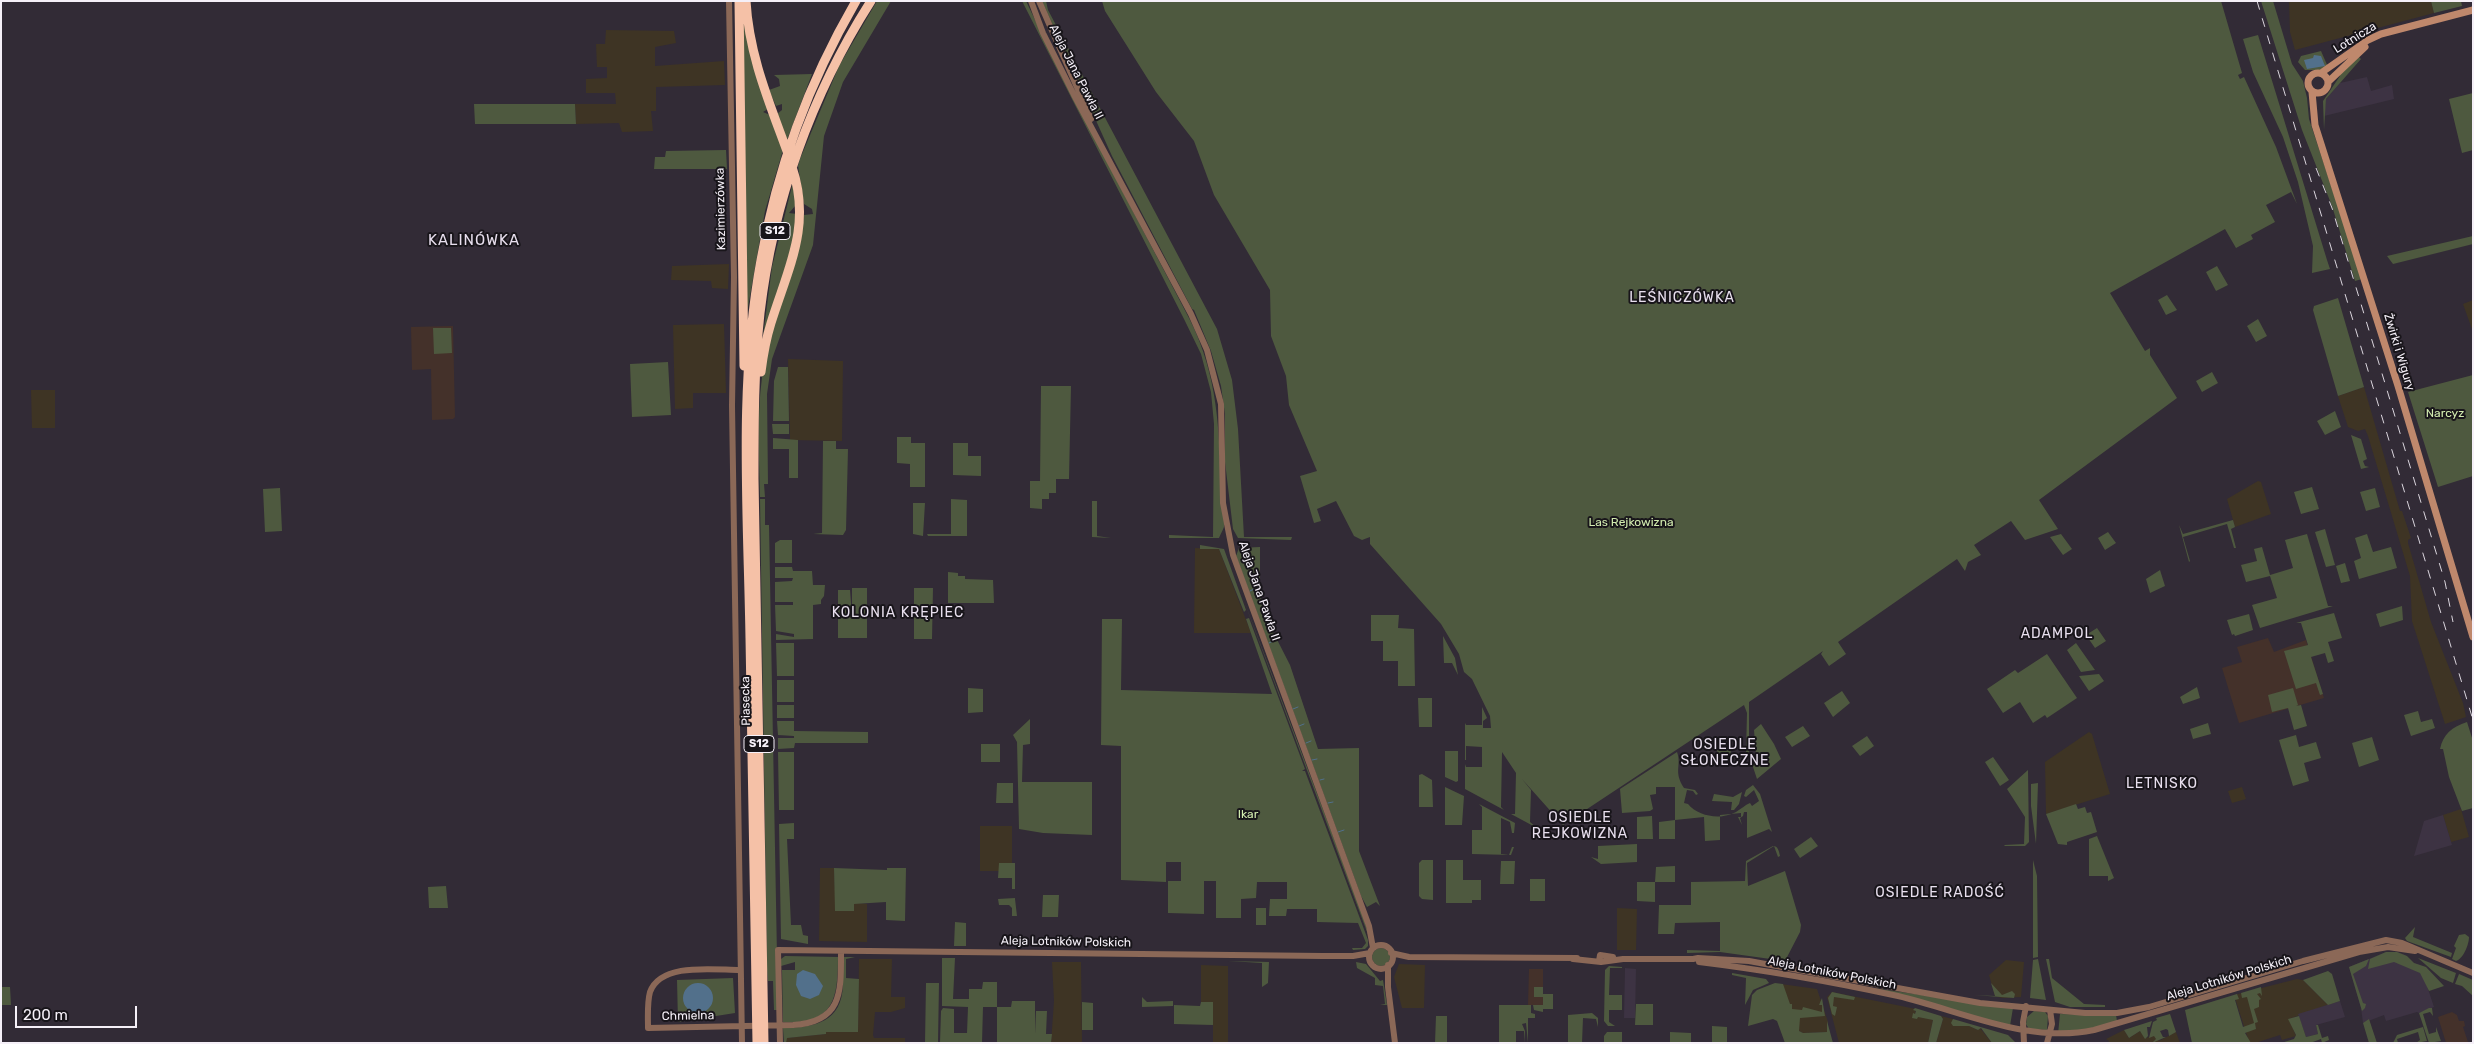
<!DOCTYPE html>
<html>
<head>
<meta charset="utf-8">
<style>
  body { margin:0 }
  #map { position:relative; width:2474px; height:1044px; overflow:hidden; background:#322b36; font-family:Rubik,sans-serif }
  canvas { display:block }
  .frame { position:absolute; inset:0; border:2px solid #f5f0f8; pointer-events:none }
  .scale { position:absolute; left:15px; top:1006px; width:122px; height:22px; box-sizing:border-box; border:2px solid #f5f0f8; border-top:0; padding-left:6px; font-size:15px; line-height:18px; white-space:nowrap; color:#f5f0f8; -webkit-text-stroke:4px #18151a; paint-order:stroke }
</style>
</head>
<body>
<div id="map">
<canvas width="2474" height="1044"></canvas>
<div class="frame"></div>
<div class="scale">200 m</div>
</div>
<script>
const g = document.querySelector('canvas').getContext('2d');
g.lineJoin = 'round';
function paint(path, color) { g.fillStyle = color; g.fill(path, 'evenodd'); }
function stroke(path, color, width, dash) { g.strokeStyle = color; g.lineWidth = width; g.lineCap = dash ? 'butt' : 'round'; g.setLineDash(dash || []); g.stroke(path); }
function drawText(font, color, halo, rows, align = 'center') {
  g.font = font + ' Rubik,sans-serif'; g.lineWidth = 4; g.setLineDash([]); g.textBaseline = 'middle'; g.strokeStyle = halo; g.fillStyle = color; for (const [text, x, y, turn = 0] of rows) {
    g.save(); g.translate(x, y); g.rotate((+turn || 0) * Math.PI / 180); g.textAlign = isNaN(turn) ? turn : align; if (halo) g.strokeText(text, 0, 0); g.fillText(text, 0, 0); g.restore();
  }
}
paint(new Path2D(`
  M2289,1H2431L2434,13L2295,50L2290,32Z
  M606,30L674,31L676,43L655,47V66L724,61L725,85L656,87V111H651L653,131L622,132L619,123L576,124L575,104H616L615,93H586V79L607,78V67H597L596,44H605Z
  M729,264L728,289L712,288L711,281L671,280L672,266Z
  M2473,300V332L2463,304Z
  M724,324L726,393H693V408L675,409L673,325Z
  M788,359L843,361L842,441L790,440Z
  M2364,387L2400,511H2402L2411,538L2408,540V543L2431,622L2463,703L2466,717L2445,724L2412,621L2410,576L2368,436L2365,429L2358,431L2348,427L2338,396Z
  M31,390H55V428H32Z
  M2258,481L2261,482L2271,514L2235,527L2227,499Z
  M1195,548L1219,549L1251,633H1194Z
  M2089,732L2092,734L2110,794L2046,814L2045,762Z
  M2242,787L2246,799L2232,803L2228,791Z
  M2461,809L2469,837L2451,842L2443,815Z
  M980,826H1012V863H999V871H980Z
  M820,868H834L836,911L854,910V903L867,904V942L819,941Z
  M1617,908L1637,909L1636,950H1617Z
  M859,959H892L891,997H905V1008L891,1012H875L873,1035L874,1038H905V1043H786V1038L826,1034V1032H858Z
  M2006,960L2024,962L2021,997L2002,998L1995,996L1989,975Z
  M1052,962H1081L1082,1043H1051L1054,1001Z
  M1399,964L1425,965L1424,1008H1402L1394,977Z
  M1201,965L1228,966V1043H1213V1002H1201Z
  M2297,979L2303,980L2328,1005L2289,1019L2296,1036L2282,1040L2280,1035L2255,1043L2249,1042L2234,995Z
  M1781,984L1817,989L1828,1022L1827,1032L1803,1033L1799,1031V1018L1787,1004Z
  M1832,992L1916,1009L1915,1014L1933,1020L1928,1043H1839L1827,997Z
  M1941,1016L1953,1019V1026H1969L1978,1030L1980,1028L1992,1043H1936L1943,1019Z
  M2124,1030L2129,1038L2140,1031L2146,1038L2154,1035L2159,1041L2176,1032L2180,1043H2108L2109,1041L2106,1039Z`), '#3e3424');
paint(new Path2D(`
  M2367,77L2371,91L2392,85L2394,99L2324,116L2326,99L2340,83Z
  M2443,815L2452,845L2414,856L2424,821Z
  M2386,952H2397L2405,955L2414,963L2420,965L2434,1007L2419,1013L2417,1012L2386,1021L2384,1015L2363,1023L2361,1008L2349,967Z
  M1625,968L1636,969L1635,1018H1624Z
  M2340,1001L2345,1017L2316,1025L2318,1034L2306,1037L2298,1014Z`), '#3d3343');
paint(new Path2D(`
  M453,326L455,417L453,419L432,420L431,369L412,370L411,327Z
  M2268,638L2274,652L2306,640L2324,698L2239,723L2222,668L2242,662L2237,647Z
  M1529,969H1543V1005H1528Z
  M2452,1012L2457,1015L2459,1021H2464L2465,1026L2463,1027L2468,1042L2470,1043H2446L2438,1017Z`), '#44312a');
paint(new Path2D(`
  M743,1L768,109L763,112L770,115L783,150L765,211L747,313Z
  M877,1H891L843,82L824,136L813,245L772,359L767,394L768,484H764L765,497H760C759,452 756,404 765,359C776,310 799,265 804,215L813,214L812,209L804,204L798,166L800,159L839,66Z
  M1022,1H1026L1060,72L1190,320C1218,377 1219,427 1221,489C1221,499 1225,519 1224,527C1223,530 1220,535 1219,538H1169V535L1213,537L1214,424L1211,392L1201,354L1184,319Z
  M1042,1H1046L1048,10L1217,329L1232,380L1238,429L1244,537H1292L1291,540L1238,538L1233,529L1225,462V414L1221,386L1211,351L1194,310L1192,309L1112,156Z
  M1102,1H2221L2242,73L2238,75L2240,79L2244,77L2276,147L2297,204L2291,192L2266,205L2275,222L2251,235L2253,239L2236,248L2225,229L2110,293L2145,351L2150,348V355L2177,398L2039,500L2058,529L2025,540L2011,521L1974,545L1981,555L1968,562L1965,571L1957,559L1838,642L1846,654L1829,666L1821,654L1823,651L1749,702V753L1746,752L1747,713L1744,705L1563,825L1522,779L1531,790L1530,822L1537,828L1511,814H1515L1516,773L1502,752L1501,807L1504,810L1465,789V764L1466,767H1482V747L1466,746V760H1465V723L1466,725H1482V707L1487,718L1483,721V728H1491L1490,716L1472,679L1464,672L1459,654L1441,624L1370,544V537L1362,540L1354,536L1336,501L1317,509L1321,521L1314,523L1300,476L1317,471L1289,405L1286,376L1271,336L1270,290L1214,195L1194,141L1156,92L1105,11Z
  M2261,1H2273L2292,64L2303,81L2307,98L2309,119L2362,279L2355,281L2332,206L2302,130Z
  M2431,1H2461L2462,6L2434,13Z
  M2258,35L2327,260L2330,269L2312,273L2313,246L2298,182L2283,137L2253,72L2243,39Z
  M2321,51L2328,67L2320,70H2305L2298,62L2301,56Z
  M2358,56L2361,59L2326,99L2324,130L2323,101L2340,76L2339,74Z
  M812,74L787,140L777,114L782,110V104L776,106L769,90L780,86L779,79L774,75Z
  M2473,93V150L2462,153L2449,99Z
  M474,104H575L576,124H475Z
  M726,150L727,169H654L655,157H665L666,151Z
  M793,182L796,205L789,213L797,214L795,235L762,344L772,267Z
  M2473,236V244L2393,264L2387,256Z
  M2217,266L2228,285L2216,291L2206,272Z
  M2167,295L2177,310L2166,315L2158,300Z
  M2338,298L2364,387L2338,396L2313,310L2314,306Z
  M2258,319L2267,336L2256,342L2247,326Z
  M433,328H451L452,353L434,354Z
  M668,362L671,415L632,417L630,364Z
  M778,367H788L789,421H773L774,381Z
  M2212,372L2218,383L2202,392L2196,381Z
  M2473,375V476L2438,487L2408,392Z
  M1041,386H1071L1069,479H1056V493H1049V499H1042V509L1030,508V481H1040Z
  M2335,411L2341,427L2325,435L2317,421Z
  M772,424H789V434H773Z
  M2351,435L2361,439L2367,459L2363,461L2365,466L2369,467L2361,469Z
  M897,437H911V443H925V487H910V464L897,463Z
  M773,438L798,440V478H789V449H773Z
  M823,441H836V449H848L846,530L843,535L813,534L822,533Z
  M953,443H968V456H981V476L953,475Z
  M2312,487L2319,509L2301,514L2294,492Z
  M280,488L282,531L265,532L263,489Z
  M2375,488L2380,507L2366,511L2360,492Z
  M760,499H765V525H769L778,1010H774L773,981H768L767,970Z
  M951,499L967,500V536H928L927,534H951Z
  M1092,501H1097V536L1111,538L1092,537Z
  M913,503H925L923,536L913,534Z
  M2233,520L2235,527L2231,529L2236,548H2234L2227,524L2183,537L2190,561L2189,562L2179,525L2183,534Z
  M2325,529L2335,565L2326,567L2315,532Z
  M2108,532L2116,543L2105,550L2098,538Z
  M2061,534L2072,549L2063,555L2050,537Z
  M2307,534L2328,606H2333L2260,628L2252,605L2277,598L2270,576L2246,582L2241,565L2257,561L2254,549L2262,547L2270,575L2293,568L2285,540Z
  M2367,534L2373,552L2391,547L2397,568L2359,579L2354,561L2361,558L2355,538Z
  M780,540H792V563H775V543Z
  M1200,545L1224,549L1246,610L1244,612L1219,549H1200Z
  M1260,547V594L1264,614L1290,665L1318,749L1359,748V851L1380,906L1376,902L1367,907L1361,896L1236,556L1239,548Z
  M2345,563L2350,581L2341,583L2336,566Z
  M775,567H792L793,571H812L813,585H825L824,596L821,600V604L813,605V639L776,640V634L794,637V634L776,631L775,605H793V602H775V582L792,581L793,578H775Z
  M2160,570L2165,586L2150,593L2146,579Z
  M948,572L958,573V576H965V579L993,580L994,603H948Z
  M852,588H867V638H838V590H850L852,616Z
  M914,588H933L932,639H914Z
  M1243,598L1363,915L1370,940Z
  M2402,606L2403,620L2380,627L2376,614Z
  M2334,613L2342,638L2328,642L2334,661L2328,663L2325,653L2311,657L2323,694L2320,695L2316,683L2296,689L2284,651L2308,645L2301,623H2296Z
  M2249,614L2253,630L2235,636L2234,634L2232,635L2227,620Z
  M1371,615H1399L1398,628L1414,629L1415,686H1398V661H1383V641H1371Z
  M1249,618L1305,769L1302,771H1305L1368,940V946L1365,949L1353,950L1352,948H1362L1366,943L1358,923L1317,922V909H1287L1286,916H1269L1270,899H1287V882H1257L1256,898L1241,899V918H1216V881H1204V914L1168,913V881H1181V862H1166V882L1121,880V746L1101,745L1102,619H1122L1121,690L1272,694L1246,619Z
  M2097,628L2106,641L2095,648L2086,635Z
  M1443,636L1455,658L1458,675L1452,663H1444Z
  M776,643H794V676H777Z
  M2076,643L2095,670L2081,672L2067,650Z
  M2047,654L2077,698L2047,718L2045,715L2033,723L2020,702L2003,713L1987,689L2015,670L2018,673Z
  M2099,674L2104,681L2089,691L2079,676Z
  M777,680H794V702H777Z
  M2197,687L2200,698L2183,704L2180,697Z
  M968,688L983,689V712L968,713Z
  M2293,688L2298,705L2296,706L2301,705L2307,726L2294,730L2288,708L2272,712L2268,695Z
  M1842,691L1850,703L1833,717L1824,703Z
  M1418,698H1432V727H1419Z
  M777,705H794V718H777Z
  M2418,711L2421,722L2432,719L2435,728L2411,736L2404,715Z
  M1030,719V744L1023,745L1022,782H1092V835L1043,833L1019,829L1017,742L1013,735Z
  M777,721H794V731L868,732V743H795L794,748L778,749V738H794V736L778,735Z
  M2467,722L2473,741V808L2462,811L2449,777L2443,749H2440C2443,734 2452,727 2467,722Z
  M2208,723L2211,734L2193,739L2190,729Z
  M1761,724L1774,744L1781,759L1757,779L1752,764L1756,755L1754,730Z
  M1803,726L1810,736L1792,747L1785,737Z
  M2296,735L2299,747L2316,742L2321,758L2304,763L2309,781L2293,786L2279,740Z
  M1867,736L1874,746L1860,756L1852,746Z
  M2372,737L2379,760L2359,767L2352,743Z
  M1714,738L1721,748L1726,745L1727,739L1732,744L1729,762L1726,763L1714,747Z
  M981,744H1000V762H981Z
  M1445,751H1458V781L1456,782L1445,777Z
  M778,752H794V810H779Z
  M1677,752C1682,766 1673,771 1684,788L1695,790L1698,794L1696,795L1693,791L1687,790L1684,803L1688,804C1699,817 1721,820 1736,812C1741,809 1745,805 1750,803L1752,806L1759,801L1754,790L1746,797L1744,796L1746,790L1753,785L1760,794L1772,832L1769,829L1747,838V812H1744L1743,816L1740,818L1742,825L1738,817H1741V813L1720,815V840L1705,841L1704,817L1675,820V839H1659V822L1675,820V787H1656V794L1650,795L1653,809L1650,811L1622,813L1620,789Z
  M1993,757L2009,780L2000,786L1985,762Z
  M2028,770L2029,842L2025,846H2005L2004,845L2024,844L2025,817L2007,789Z
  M1422,774L1432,780L1433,807H1419V775Z
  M997,783H1013V803H996Z
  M2038,783L2036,844L2031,806V784Z
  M1445,787L1464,796L1462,825H1445Z
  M1742,792L1739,804L1734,810H1731L1732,802L1712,801L1714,794L1733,797Z
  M1479,804L1515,823L1514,833H1512L1510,822L1501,818V854L1509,855L1512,847H1514L1511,855L1472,854V830H1482V807Z
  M2076,804L2078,809L2085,807L2087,813L2091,812L2097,832L2067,842V845L2058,844L2046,814Z
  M1652,816L1653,839H1637V817Z
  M794,823V839H787L791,925H801L803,935L808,936V944L781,939L779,824Z
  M2097,836L2114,878L2108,881V876H2089V839Z
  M1811,837L1818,846L1800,858L1794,849Z
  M1637,844V862L1601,864L1591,857L1598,859V846Z
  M1773,846C1778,846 1779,851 1780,856L1778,857L1774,846L1747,863L1748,886L1785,871L1801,925L1800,932L1785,961L1720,952L1687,953V950L1720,951V922L1675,923L1674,934H1658L1659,905H1691V882L1745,881L1746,861Z
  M1422,860H1433V900L1422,899L1419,896V863Z
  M1446,860H1463V880H1481V900H1472V903H1446Z
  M2033,860L2037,876L2038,957L2033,958Z
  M1501,861H1515L1514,884H1500Z
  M999,863H1015V889H1012V878H998Z
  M1675,866V882H1655V902L1637,901V882H1655L1656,867Z
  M834,868L887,870V868H906L905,921L886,920V902L854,904V911H835Z
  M1530,879H1545V901H1530Z
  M446,886L448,908H429L428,887Z
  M1043,895H1059L1058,917H1042Z
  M1015,898V899L1017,916H1012V908L1009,905H999L998,899Z
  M1256,908H1266V925H1256Z
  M955,922L966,923V946H954Z
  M2415,927L2413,937L2452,953L2451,957L2407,941L2405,938Z
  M2465,934L2469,937C2469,945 2463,959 2456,961L2452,959L2456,948L2454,946L2459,935Z
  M1372 957a9 9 0 1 1 18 0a9 9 0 1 1-18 0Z
  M2386,952H2397L2407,956L2414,963L2426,967L2444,986L2429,991L2420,973L2394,962L2368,969L2370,959Z
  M785,956L838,957C838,1000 833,1025 783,1022L782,970H795V962L781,966V959Z
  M844,957H855L846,959V978L859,979L858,1032H826V1034L787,1038L786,1043H784L783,1028C815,1027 842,1023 843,984C843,975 841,965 844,957Z
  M942,958H955L953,999H969V989H982L983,982H997V1007H1011L1012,1001H1035V1034L1036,1011H1047L1046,1034H1052L1051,1043H997V1007H983L982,1043H940L941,1011L943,1008L954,1009V1033H967L968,1007L942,1006Z
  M2418,958L2456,973L2453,983L2441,978Z
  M2038,959L2046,1000L2030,998L2033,960Z
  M2046,959H2049L2052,978L2084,1004L2105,1005V1007H2070L2055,1002Z
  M2369,959L2366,966L2353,974L2363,1003L2366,1004L2365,1008L2362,1011L2349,967Z
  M1228,961L1269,962L1268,983L1262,987V963Z
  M1356,962L1366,964L1380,981L1383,980L1387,1005H1380L1385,1004L1383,986L1375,985V978L1357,968Z
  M1609,966L1622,967V968H1610L1609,995H1622V1010H1609V1022L1615,1026H1608L1604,1021L1605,970Z
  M2328,971L2332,974L2340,1001L2328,1005L2303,980Z
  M1732,973L1766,979L1769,983L1753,990L1745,1005L1746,978L1732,975Z
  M2459,974L2473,980V996L2462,986L2455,984Z
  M733,978L735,1013L678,1022L677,980Z
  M926,983H939L938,1043H925Z
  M1775,983L1783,984L1790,1004H1792V1009L1802,1010L1803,1007L1822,1012V1005H1819L1822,998L1825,1016L1800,1018L1799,1031L1803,1033L1827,1032V1021L1833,1043H1785L1777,1021L1773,1019L1748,1026L1752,995L1757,990Z
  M1991,983L2002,995L2012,991L2015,994L2014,998L1974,995L1995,996Z
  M1,987H10L11,1005H1Z
  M1534,987H1543V994H1553V1009H1543V1012L1534,1010L1533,1005H1543V997H1534Z
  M1866,987L2013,1008L2010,1026Z
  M2261,987L2262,996L2260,993L2257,994L2261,999L2259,1000V1007L2254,1009L2258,1022L2255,1023L2256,1029L2245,1033L2251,1043H2192L2185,1010L2237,994L2239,999L2235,1000L2243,1027L2254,1023L2247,997L2242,998L2241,993Z
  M1832,992L1855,997L1854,1000L1834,997L1833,1006L1837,1007L1835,1016L1832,1014L1828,998Z
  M1142,997L1147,1002L1173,1001V1006L1142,1007Z
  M1082,1002L1093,1003V1030H1082Z
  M1201,1002H1213V1025L1174,1024V1005L1200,1006Z
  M1636,1004H1653V1025H1635Z
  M1499,1005H1531V1013L1535,1014V1018H1528V1043L1526,1023L1522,1024L1525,1031V1043L1524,1031H1516V1043H1499Z
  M1915,1008L1941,1016L1943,1019L1936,1043H1928L1933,1020L1918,1017L1917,1019L1912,1018L1913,1013L1915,1014L1916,1011L1913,1010Z
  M2429,1008H2432L2433,1016L2430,1012L2423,1014L2429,1034L2436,1032V1027L2441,1041L2429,1043L2419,1013Z
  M2034,1011L2045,1012L2048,1016L2047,1030L2029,1029L2026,1024L2027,1017Z
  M1592,1013L1598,1018V1027L1596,1019L1583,1018L1582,1043H1568V1015Z
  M2060,1014L2116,1015L2117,1021L2091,1029L2058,1034Z
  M2170,1014L2176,1032L2169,1036L2168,1030L2166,1029L2160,1031L2163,1037H2166L2152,1043L2156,1039L2154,1036L2149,1038L2153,1022L2157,1020L2156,1018Z
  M1436,1016H1447V1043H1435Z
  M2299,1016L2306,1037L2318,1034L2316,1025H2318L2322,1038L2328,1036L2329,1040L2322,1043L2321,1039L2310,1043H2281L2294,1039L2296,1035L2288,1019Z
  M1953,1019L2008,1035L2016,1043H1992L1981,1028L1978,1030L1969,1026H1953L1951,1023Z
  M2369,1019L2377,1043H2369L2363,1023Z
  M2152,1021L2150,1027H2147L2148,1036L2145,1039L2140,1031L2129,1038L2124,1030Z
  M1712,1026L1727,1027V1043H1712Z
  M2423,1027L2427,1041L2416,1043L2420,1040L2418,1032L2397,1039L2398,1043H2393L2397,1035Z
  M1607,1032H1622V1043H1604V1036Z
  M1670,1032L1691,1033V1043H1670Z`), '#4e593f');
paint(new Path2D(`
  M2314,55L2321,56L2325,66L2307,69L2304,60L2313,58Z
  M803,970L815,974L823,986L819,995L810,999L801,996L796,985L797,974Z
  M683 998a15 15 0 1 1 30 0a15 15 0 1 1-30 0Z`), '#52708b');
stroke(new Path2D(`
  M1250,591L1254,589
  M1269,643L1273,641
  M1293,709L1298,707
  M1299,726L1304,724
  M1306,743L1311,741
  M1312,760L1317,759
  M1320,780L1324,779
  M1328,803L1333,802
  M1338,832L1344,830`), '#52708b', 1);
stroke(new Path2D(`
  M729,1L734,277L732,406L742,1043
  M1031,1L1043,33L1074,95L1191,314L1207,350L1221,404L1223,503L1233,555L1369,926L1373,948
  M1039,1L1091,119
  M1369 957a12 12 0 1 1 24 0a12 12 0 1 1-24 0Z
  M1391,953L1409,957L1577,958
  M1573,959L1601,962L1623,959H1693L1698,958L1749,961L1980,1003L2085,1013H2117L2149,1007L2303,961L2386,940L2402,943L2473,973
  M1599,961L1600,955L1613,957
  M1699,962C1765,970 1833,982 1898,996C1962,1011 2028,1044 2094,1030L2359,952L2388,947L2415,951
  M1388,965V987L1395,1043
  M740,970C714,970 661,962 650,992C647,1003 648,1017 648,1028L793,1025C843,1022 841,991 841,951
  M780,1043L778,950L1323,956H1353L1370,953
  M2024,1043L2023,1022L2026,1006
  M2047,1043L2052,1024L2050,1010`), '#8b6857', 6);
stroke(new Path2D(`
  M2308 83a10 10 0 1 1 20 0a10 10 0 1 1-20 0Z
  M2321,73L2368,40L2381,34L2473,10
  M2328,82L2365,47
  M2312,92L2315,125L2398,386L2473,637`), '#bf886c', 7);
stroke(new Path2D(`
  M739,1L744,366
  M746,1C749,56 770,104 788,154
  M761,372C763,356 766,339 771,323C788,268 812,226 792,167
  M757,1043C755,908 753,773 750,638C748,513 738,384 761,260C777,168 809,82 856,1
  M764,1043L754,479C754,424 754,368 760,313C773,203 811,95 871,1`), '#f5c1a7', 9);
stroke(new Path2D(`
  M2257,1L2473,720
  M2316,168L2332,208L2445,582L2453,622`), '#dbd6de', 1, [9, 9]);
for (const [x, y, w] of [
  [775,231,30],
  [759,744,30]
]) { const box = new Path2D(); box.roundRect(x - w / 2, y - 8.5, w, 17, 4); g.fillStyle = '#18151a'; g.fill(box); stroke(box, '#f5f0f8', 1); }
drawText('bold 11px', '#f5f0f8', null, [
  ["S12",775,231],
  ["S12",759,744]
]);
drawText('12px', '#f5f0f8', '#18151a', [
  ["Lotnicza",2355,38,-32],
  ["Aleja Jana Pawła II",1076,72,63],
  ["Kazimierzówka",721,209,-91],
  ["Żwirki i Wigury",2399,352,73],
  ["Aleja Jana Pawła II",1259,591,71],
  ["Piasecka",746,701,-91],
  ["Aleja Lotników Polskich",1066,942,1],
  ["Aleja Lotników Polskich",1832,973,11],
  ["Aleja Lotników Polskich",2229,978,-17],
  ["Chmielna",688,1016,-1]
]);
drawText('12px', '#d3edb0', '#18151a', [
  ["Narcyz",2445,414],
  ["Las Rejkowizna",1631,523],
  ["Ikar",1248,815]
]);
g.letterSpacing = '1px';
drawText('14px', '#e8dfee', '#18151a', [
  ["LEŚNICZÓWKA",1682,298],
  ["KOLONIA KRĘPIEC",898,613],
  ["ADAMPOL",2057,634],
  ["OSIEDLE",1725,745],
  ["SŁONECZNE",1725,761],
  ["LETNISKO",2162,784],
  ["OSIEDLE",1580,818],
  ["REJKOWIZNA",1580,834],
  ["OSIEDLE RADOŚĆ",1940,893]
]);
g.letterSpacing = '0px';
g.letterSpacing = '1px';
drawText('15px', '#e8dfee', '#18151a', [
  ["KALINÓWKA",474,241]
]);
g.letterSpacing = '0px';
</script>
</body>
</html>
